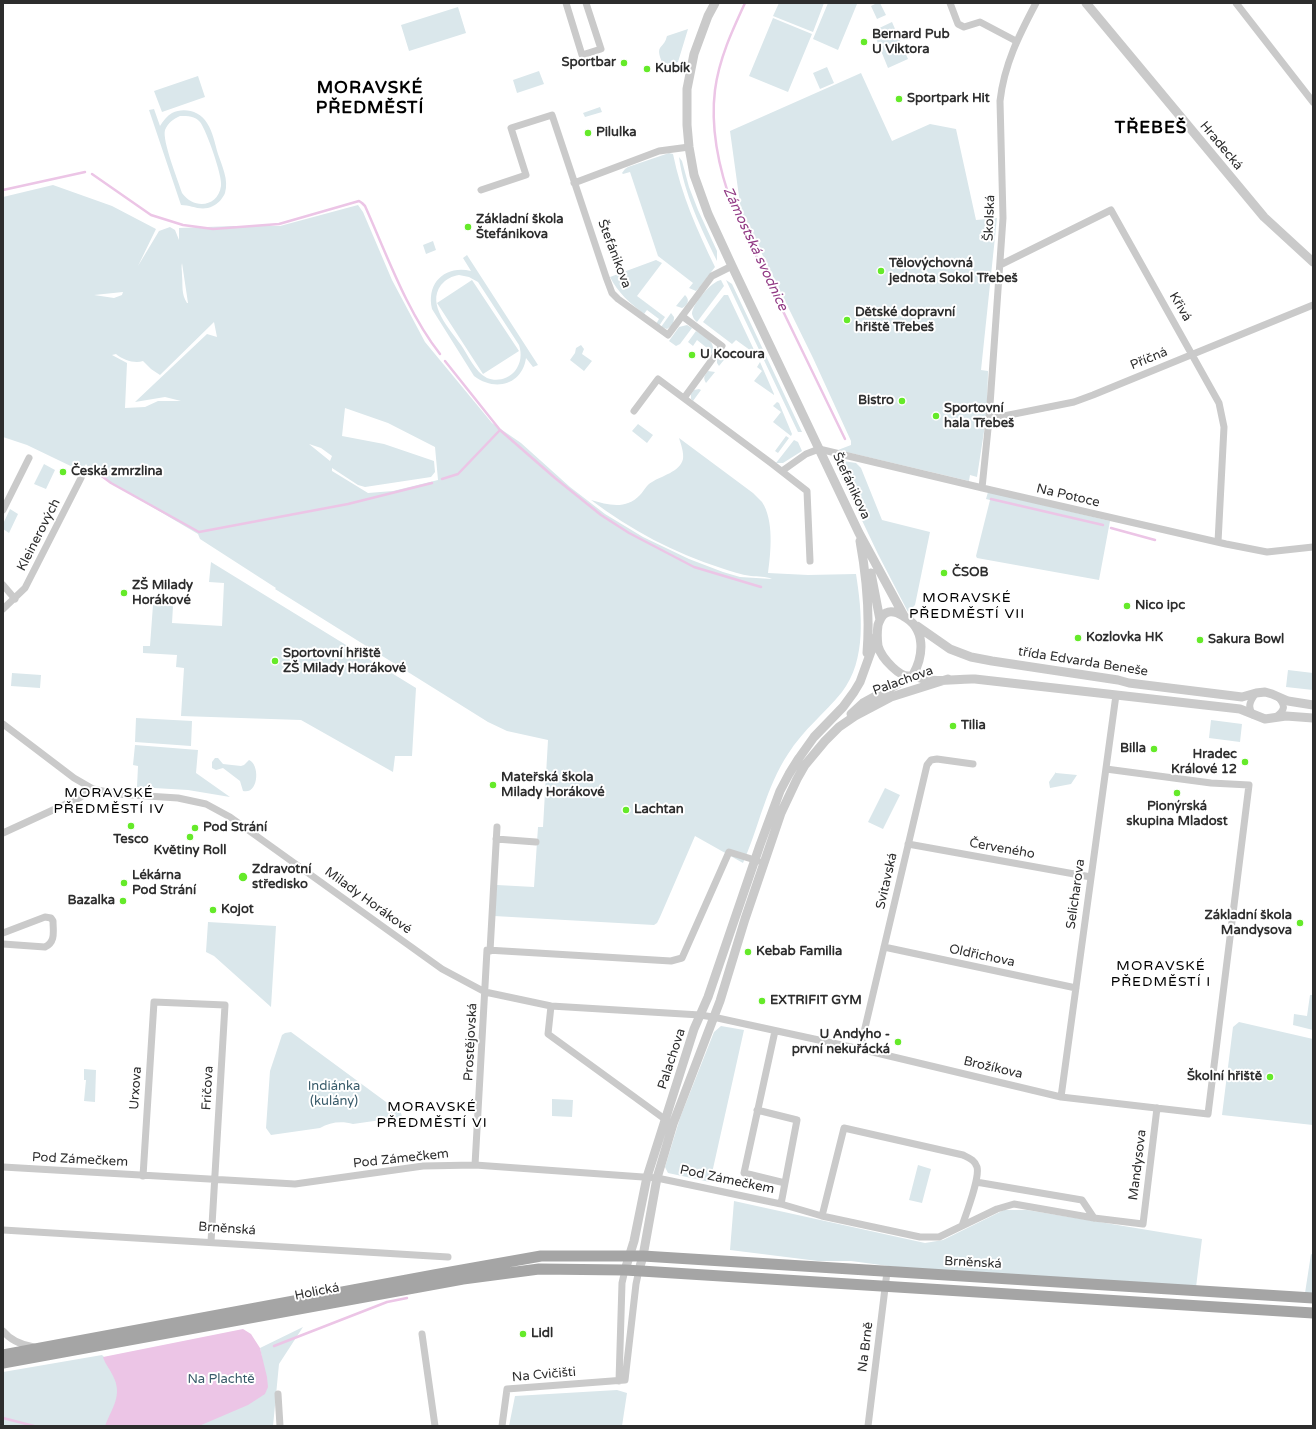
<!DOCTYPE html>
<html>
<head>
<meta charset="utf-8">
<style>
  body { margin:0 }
  #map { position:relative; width:1316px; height:1429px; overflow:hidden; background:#fff; font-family:"Varela Round",sans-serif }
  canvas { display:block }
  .frame { position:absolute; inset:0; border:4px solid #2d2d2d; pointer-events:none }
</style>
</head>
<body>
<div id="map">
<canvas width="1316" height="1429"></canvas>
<div class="frame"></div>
</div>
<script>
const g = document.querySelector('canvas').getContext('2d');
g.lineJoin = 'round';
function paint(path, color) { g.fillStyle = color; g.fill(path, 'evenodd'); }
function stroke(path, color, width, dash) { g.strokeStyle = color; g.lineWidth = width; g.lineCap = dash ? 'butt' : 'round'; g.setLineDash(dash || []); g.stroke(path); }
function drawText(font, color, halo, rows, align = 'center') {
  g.font = font + ' "Varela Round",sans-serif'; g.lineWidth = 4; g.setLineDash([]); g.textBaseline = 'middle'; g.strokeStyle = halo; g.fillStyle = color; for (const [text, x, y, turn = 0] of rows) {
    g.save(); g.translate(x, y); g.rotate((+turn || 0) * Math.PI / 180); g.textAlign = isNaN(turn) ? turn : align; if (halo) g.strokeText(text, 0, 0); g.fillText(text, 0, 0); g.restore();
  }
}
paint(new Path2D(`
  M779,3H824L813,32L773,16Z
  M828,3H854L857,4L838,50L813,39Z
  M877,3H880L886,15L877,19L871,6Z
  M458,7L466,33L409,51L401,25Z
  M773,18L812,34L788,92L749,76Z
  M892,22L908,59L888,68L873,31Z
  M688,29L678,62L664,67C662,62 657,52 660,48C664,43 665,43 667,36Z
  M827,67L834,83L820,89L813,73Z
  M539,71L544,84L517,93L513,80Z
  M861,73L892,141L930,124L956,129L976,220L997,218L981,370L988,371L987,412L977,477L970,475L969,481L838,450L851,445V441L813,358L741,211L730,131Z
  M198,76L205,97L162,112L154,91Z
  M600,107L602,112L585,117L583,113Z
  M154,109L160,126C163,121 167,116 172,113C184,107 200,111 207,123C213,132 215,144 218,154C222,166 229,180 225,193C223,198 218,204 213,206C201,212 192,205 181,205L149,110ZM180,116C188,116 195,116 200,122C206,129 223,177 221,186C218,207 194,210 182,193C178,180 162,141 165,130C168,123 173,119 180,116Z
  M669,153L673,154C681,194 697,230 715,267L699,288L696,291L689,288L693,283L658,256L630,172L623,174L622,173L625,169L628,167Z
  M679,157L682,161L689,187L698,210L717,251V261C701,228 684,194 679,157Z
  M53,185L112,206L156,229L138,266L159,231L170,227L175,230L179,240V228L234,226H280L358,205L363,212L392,280L425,342L492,423L521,443L570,487L605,514L643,537L689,559L723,572L740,577L772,579C766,576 758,577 751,576C741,575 731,571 721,568C674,553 631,530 591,500C608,505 626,510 640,495C644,491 646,485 652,482C661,476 680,472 683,459C684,453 681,444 679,438L753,493C756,496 759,499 762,502C774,520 771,552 768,573L808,575L856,574C862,612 867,660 842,692C825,713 803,730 788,754C766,787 759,827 743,863L695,836L660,917L657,923L654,925L494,916L497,885L534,887L538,827H543L548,740L507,731L488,722L275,589L276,588L200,539L198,534L91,471L86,464L81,471L27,445L3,437V197ZM182,263L188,303H187C181,294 183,285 182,275C182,270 181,267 182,263ZM123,292L122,295L114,298L94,295ZM214,322L217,337L207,334L135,402L165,397L181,401H158L145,407L125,408L127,363L112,355L116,354C123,360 135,364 143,361L151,369L160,375ZM345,408L388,423L435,447L438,480L393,491L368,493L332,471V468L358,485L365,487L431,477L435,472L434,461L384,444L342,436ZM309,444L321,448L332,456L330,461Z
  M433,241L436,250L426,254L423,245Z
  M467,255L538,365L533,367L526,358C522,385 495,392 474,376L432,309C426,283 445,265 471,271L463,258ZM459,275L469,277L478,282L519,345C522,354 521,363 515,371C508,379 497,382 487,378C475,372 468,355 461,345C450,329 426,305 441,285C446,279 452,276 459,275Z
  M656,260L662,263L637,296L665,317L659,326L656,324L659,319L647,310L644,314C630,303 618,293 610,277Z
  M472,280L519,351L483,374L437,303Z
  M721,280L724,286L697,322C694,320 693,317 692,314C692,304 712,281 721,280Z
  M726,280L732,284L802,432H798Z
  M685,295C689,299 689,303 684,307L682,308L676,306Z
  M724,295H728L755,352L754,353L736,340L732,344L703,322Z
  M671,313L674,317C674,323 672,326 667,329L661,327Z
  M687,325L692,328L680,344L676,346L669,341L679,327Z
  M696,331C707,338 720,344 709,358L706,356L707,348L697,340L693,346L688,342Z
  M581,345L584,349L582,354L592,361L584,371L570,360L575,353L576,348Z
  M725,353L728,355L719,366L717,363V358L720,354Z
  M760,362L774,394V395L754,381L762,371L757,367Z
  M708,371L715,372L706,383C703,378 704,376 708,371Z
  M699,389L701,390L693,401L691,399V394L694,390Z
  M777,402L779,403L792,434L791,436L773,422L781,412L773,406Z
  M638,424L653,435L647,443L632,431Z
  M786,436L789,438L778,453L775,451Z
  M794,440L798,442L802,451L783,463H776Z
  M843,461L856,463L861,468L882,520L930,532L915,605L908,612L878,554L837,468L840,462Z
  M44,464L55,470L46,489L34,484Z
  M988,492L1110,521L1099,580L977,558L976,556L990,500L986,499Z
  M10,509L18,514L9,533L3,529V524Z
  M211,562L416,688L412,756H395L393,772L301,720L181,716L184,668L176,667L177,655L143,653V646H150L153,605L173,606L172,623L222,626L224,583L209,582Z
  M1288,670L1313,673V690L1286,687Z
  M12,673L41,675L40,688L11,686Z
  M136,718L192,721L191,746L135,742Z
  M1211,720L1242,724L1240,742L1209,738Z
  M135,745L198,750L196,773L230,797L188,790L137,787L138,766L133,765Z
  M215,758H218L223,764L241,766L244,765L249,760C260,764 259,795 243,791L240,781L223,768L216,770L212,768V762Z
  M1056,772V773L1077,775L1071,784L1050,788L1049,782Z
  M885,788L900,795L883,829L868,822Z
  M208,922L276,926L271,1007L214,956L206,952Z
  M1310,995H1313V1030L1293,1025L1294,1014L1307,1016Z
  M1239,1022L1313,1039V1125L1222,1115L1233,1027Z
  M721,1026L744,1030L710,1182L668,1173L665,1167L680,1118L714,1032Z
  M291,1032L401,1113L402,1117L353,1124C342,1121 330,1122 320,1128L271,1135L266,1128L270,1071L282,1035L285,1033Z
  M84,1069L96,1070L95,1102L84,1101L86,1080H84Z
  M552,1099L573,1100L572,1117L552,1116Z
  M918,1165L931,1169L922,1203L909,1200Z
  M734,1201L925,1243L943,1240L1004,1210H1027L1202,1239L1196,1287L911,1269L851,1261H818L730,1250Z
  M1311,1254L1313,1255V1294L1305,1293Z
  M303,1327L279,1364L273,1426H3V1372L102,1355L104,1357L262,1358L260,1348Z
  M617,1390L627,1393L622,1426H509L515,1396Z`), '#dae7eb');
paint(new Path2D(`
  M243,1329L251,1334L260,1348L267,1377L268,1387L265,1394L248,1405L199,1426H105C112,1408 123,1395 113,1376C110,1369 105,1364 103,1357Z`), '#ecc5e6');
stroke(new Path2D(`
  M745,3C732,31 719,59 715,90C710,130 720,173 734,210L845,439
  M92,174L151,215L183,225L213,229L279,224L359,201L362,203L365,206C387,255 407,312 440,354
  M3,190L85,172
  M445,361L500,430L555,478L601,515L629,533L694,567L761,587
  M99,474L111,483L199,532L348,504L432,483
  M442,479L458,474L500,430
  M991,499L1103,525
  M1111,528L1155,540
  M274,1346L387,1302L407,1298
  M3,1418L34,1426`), '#ecc5e6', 2.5);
stroke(new Path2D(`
  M566,3L582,55L601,49L586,3
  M950,3L958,24L964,27L980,22L1016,41
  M1236,3L1313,102
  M574,183L659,151L689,147
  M481,190L526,175L511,128L552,115L606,277L612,293L618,299L668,335L712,276L732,266
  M1000,265L1111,210L1219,403L1224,427L1218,542
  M682,316L722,346L684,398
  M634,411L658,379L771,463L807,491L810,561
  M989,419L1074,402L1093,395L1313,305
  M782,471L806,454L819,449L991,490L1226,544L1267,552L1313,547
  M982,488L989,419L1003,218L1000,101C1004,65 1019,35 1036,3
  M3,510L29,458
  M3,585L15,599
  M3,609L25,588L81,478
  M1253,715C1247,707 1250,701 1256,693
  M1276,717C1285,710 1286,706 1278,697
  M3,724L74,778L93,789L116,794L178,798L206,804L230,817L442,969L485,992L551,1006L700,1015L713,1017L860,1049L1061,1097L1208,1114L1249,785L1211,783L1106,769
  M3,833L79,798L93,789
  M496,839L536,842
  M908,844L1091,877
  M3,933L45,917L51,918L53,921C53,931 56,942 45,947L3,944
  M884,947L1076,988
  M490,951L497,827
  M551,1006L548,1034L666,1120
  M775,1031L744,1173L785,1183
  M860,1049L927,765L931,760L937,759L973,764
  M1061,1097L1116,695
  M757,1110L797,1120L781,1204
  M475,1165L487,950L671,961L682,958L729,852L758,861
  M3,1167L295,1184L423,1166L475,1165L657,1178L781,1204L822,1216L920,1237H939L997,1209L1014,1204L1094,1218L1143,1224L1157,1108
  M143,1176L154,1002L225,1005L211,1242
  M976,1182L1082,1200L1094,1218
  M822,1216L844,1128L963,1155C969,1158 975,1160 977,1167C980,1178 966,1214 962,1226
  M3,1230L448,1257
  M3,1331C11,1341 22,1345 34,1347
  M422,1334L435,1426
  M619,1381L622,1283L625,1270
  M278,1394L280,1426
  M502,1426L507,1389L625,1380L636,1284L639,1270
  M868,1426L887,1272`), '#cacaca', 7);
stroke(new Path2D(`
  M715,3L708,16L694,54L687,89V125L689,147L694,175L708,214L732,266L859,533L904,616
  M1086,3L1264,217L1313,262
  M860,541C867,579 870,615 867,653
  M871,573L880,620
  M917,626L950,649L971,657L992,661L1118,680L1129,683L1242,697L1256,693L1265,692L1272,694L1288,701L1313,705
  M913,675C924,655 926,628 903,616C898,613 892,610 886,613C881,615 880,620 878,625C877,632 877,639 878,646C881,657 901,681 913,675C929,685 956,678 975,679L1240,709L1265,719L1286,716L1313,718
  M851,714L863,703L905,680L908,676
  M625,1270L634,1241L647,1177L694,1029L708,997L760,845L780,791L789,774L799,758L814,737L843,707L854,692L860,682L877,635
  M639,1270L643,1256L657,1178L673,1124L720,1001L745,919L781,813L797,779L805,765L825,741L839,727L855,716L891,697L948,679`), '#cacaca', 9);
stroke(new Path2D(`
  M3,1355L434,1275L541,1256H643L1313,1298
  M3,1363L463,1279L539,1269L625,1270L1313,1313`), '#a5a5a5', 11);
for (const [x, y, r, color] of [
  [864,42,4,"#65ea29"],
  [624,63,4,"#65ea29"],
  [647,69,4,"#65ea29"],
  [899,99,4,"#65ea29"],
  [588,133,4,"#65ea29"],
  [468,227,4,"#65ea29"],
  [881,271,4,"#65ea29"],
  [847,320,4,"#65ea29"],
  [692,355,4,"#65ea29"],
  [902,401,4,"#65ea29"],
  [936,416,4,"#65ea29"],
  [63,472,4,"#65ea29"],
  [944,573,4,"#65ea29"],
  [124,593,4,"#65ea29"],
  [1127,606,4,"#65ea29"],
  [1078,638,4,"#65ea29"],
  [1200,640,4,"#65ea29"],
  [275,661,4,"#65ea29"],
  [953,726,4,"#65ea29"],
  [1154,749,4,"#65ea29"],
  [1245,762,4,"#65ea29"],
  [493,785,4,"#65ea29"],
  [1177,793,4,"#65ea29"],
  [626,810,4,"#65ea29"],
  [131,826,4,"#65ea29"],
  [195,828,4,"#65ea29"],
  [190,837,4,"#65ea29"],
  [243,877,5,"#65ea29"],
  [124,883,4,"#65ea29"],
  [123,901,4,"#65ea29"],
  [213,910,4,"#65ea29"],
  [1300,923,4,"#65ea29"],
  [748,952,4,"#65ea29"],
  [762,1001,4,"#65ea29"],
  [898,1042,4,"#65ea29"],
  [1270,1077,4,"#65ea29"],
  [523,1334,4,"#65ea29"]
]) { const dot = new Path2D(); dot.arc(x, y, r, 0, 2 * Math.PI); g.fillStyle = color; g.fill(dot); stroke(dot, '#fff', 1.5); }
drawText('bold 13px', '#2d2d2d', '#fff', [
  ["Bernard Pub",872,35],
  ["U Viktora",872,50],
  ["Sportbar",616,63,"right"],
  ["Kubík",655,69],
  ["Sportpark Hit",907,99],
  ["Pilulka",596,133],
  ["Základní škola",476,220],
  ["Štefánikova",476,235],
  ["Tělovýchovná",889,264],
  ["jednota Sokol Třebeš",889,279],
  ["Dětské dopravní",855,313],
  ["hřiště Třebeš",855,328],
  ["U Kocoura",700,355],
  ["Bistro",894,401,"right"],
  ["Sportovní",944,409],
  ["hala Třebeš",944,424],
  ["Česká zmrzlina",71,472],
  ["ČSOB",952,573],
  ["ZŠ Milady",132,586],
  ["Horákové",132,601],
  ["Nico ipc",1135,606],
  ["Kozlovka HK",1086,638],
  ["Sakura Bowl",1208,640],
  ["Sportovní hřiště",283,654],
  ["ZŠ Milady Horákové",283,669],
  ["Tilia",961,726],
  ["Billa",1146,749,"right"],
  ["Hradec",1237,755,"right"],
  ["Králové 12",1237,770,"right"],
  ["Mateřská škola",501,778],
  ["Milady Horákové",501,793],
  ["Pionýrská",1177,807,"center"],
  ["skupina Mladost",1177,822,"center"],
  ["Lachtan",634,810],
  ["Pod Strání",203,828],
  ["Tesco",131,840,"center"],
  ["Květiny Roll",190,851,"center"],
  ["Zdravotní",252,870],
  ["středisko",252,885],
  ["Lékárna",132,876],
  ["Pod Strání",132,891],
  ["Bazalka",115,901,"right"],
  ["Kojot",221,910],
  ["Základní škola",1292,916,"right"],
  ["Mandysova",1292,931,"right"],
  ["Kebab Familia",756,952],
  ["EXTRIFIT GYM",770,1001],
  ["U Andyho -",890,1035,"right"],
  ["první nekuřácká",890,1050,"right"],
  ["Školní hřiště",1262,1077,"right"],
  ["Lidl",531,1334]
], 'left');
drawText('13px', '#2d2d2d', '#fff', [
  ["Hradecká",1221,146,50],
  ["Školská",990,218,-88],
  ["Štefánikova",614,254,69],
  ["Křivá",1180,307,60],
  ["Příčná",1149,359,-22],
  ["Štefánikova",851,486,65],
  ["Na Potoce",1068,496,13],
  ["Kleinerových",39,535,-63],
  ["třída Edvarda Beneše",1083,662,9],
  ["Palachova",903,681,-20],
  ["Červeného",1002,849,10],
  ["Svitavská",887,881,-77],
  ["Selicharova",1076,894,-82],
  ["Milady Horákové",368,901,36],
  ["Oldřichova",982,956,12],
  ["Prostějovská",471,1042,-87],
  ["Palachova",672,1059,-72],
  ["Brožíkova",993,1068,13],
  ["Urxova",136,1088,-86],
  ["Fričova",208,1088,-87],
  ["Pod Zámečkem",401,1159,-6],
  ["Pod Zámečkem",80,1160,3],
  ["Mandysova",1138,1165,-83],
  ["Pod Zámečkem",727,1180,12],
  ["Brněnská",227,1229,4],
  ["Brněnská",973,1263,3],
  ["Holická",317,1292,-11],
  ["Na Brně",866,1347,-83],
  ["Na Cvičišti",544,1375,-5]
]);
drawText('13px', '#395b6a', '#fff', [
  ["Indiánka",334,1087],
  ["(kulány)",334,1102],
  ["Na Plachtě",221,1380]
]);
drawText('italic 14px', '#913984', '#fff', [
  ["Zámostská svodnice",755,249,65]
]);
g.letterSpacing = '1px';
drawText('14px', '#000', '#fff', [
  ["MORAVSKÉ",967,598],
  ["PŘEDMĚSTÍ VII",967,614],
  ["MORAVSKÉ",109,793],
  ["PŘEDMĚSTÍ IV",109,809],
  ["MORAVSKÉ",1161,966],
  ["PŘEDMĚSTÍ I",1161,982],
  ["MORAVSKÉ",432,1107],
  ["PŘEDMĚSTÍ VI",432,1123]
]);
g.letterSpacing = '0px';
g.letterSpacing = '1px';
drawText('bold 17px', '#000', '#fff', [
  ["MORAVSKÉ",370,89],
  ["PŘEDMĚSTÍ",370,109],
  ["TŘEBEŠ",1151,129]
]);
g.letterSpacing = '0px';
</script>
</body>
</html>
